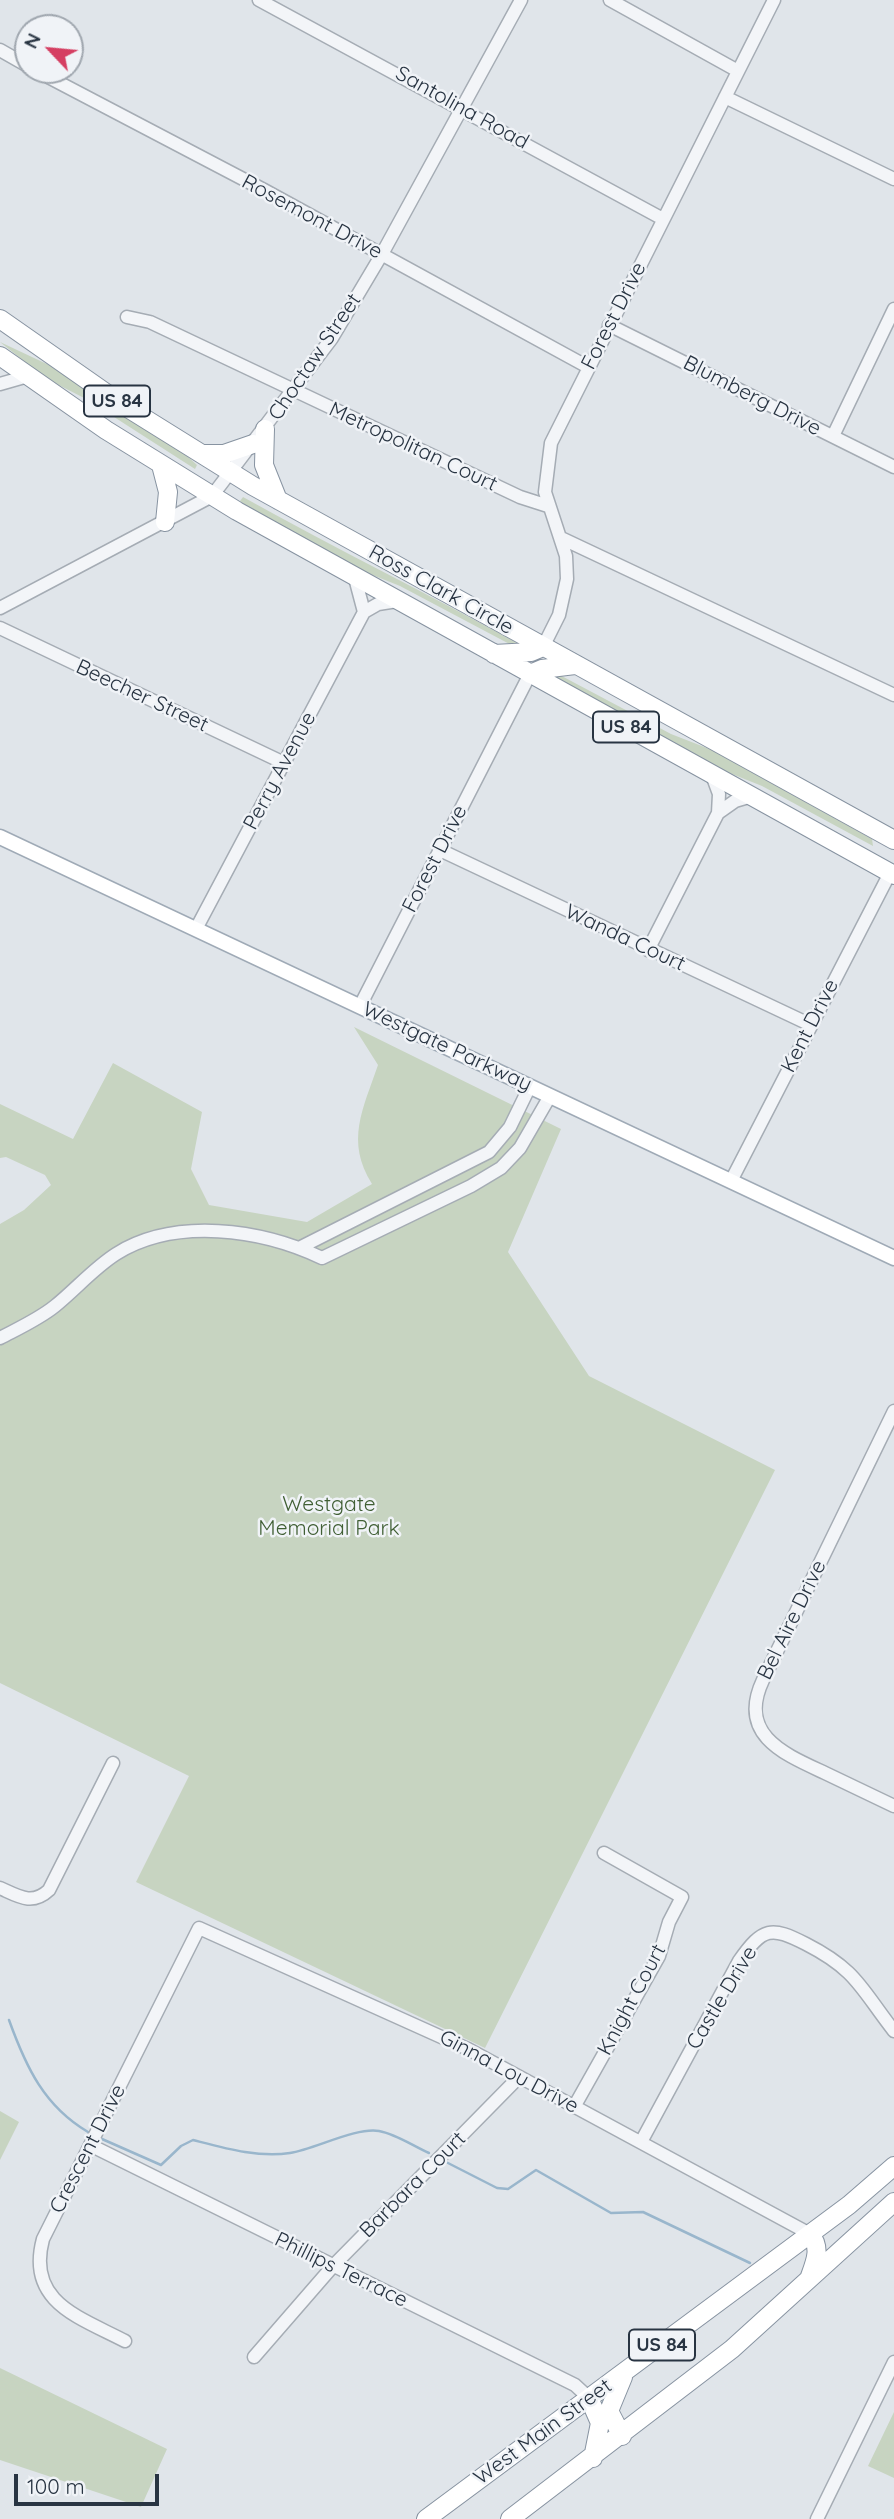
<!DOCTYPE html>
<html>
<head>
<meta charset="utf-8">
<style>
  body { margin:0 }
  #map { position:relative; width:894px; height:2519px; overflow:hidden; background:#e0e5ea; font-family:Quicksand,sans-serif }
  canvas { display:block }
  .north { position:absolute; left:14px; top:14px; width:70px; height:70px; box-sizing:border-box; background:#f0f3f7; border:2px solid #a0a7af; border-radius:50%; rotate:296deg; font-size:19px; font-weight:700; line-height:28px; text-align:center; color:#283442 }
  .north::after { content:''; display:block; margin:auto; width:24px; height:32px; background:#d53f62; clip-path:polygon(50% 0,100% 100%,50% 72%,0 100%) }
  .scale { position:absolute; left:14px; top:2474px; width:145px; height:32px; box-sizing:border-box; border:4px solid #283442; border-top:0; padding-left:9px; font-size:21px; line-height:24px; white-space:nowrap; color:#283442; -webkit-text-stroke:5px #f0f3f7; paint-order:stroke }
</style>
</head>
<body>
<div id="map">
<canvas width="894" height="2519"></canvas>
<div class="north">N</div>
<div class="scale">100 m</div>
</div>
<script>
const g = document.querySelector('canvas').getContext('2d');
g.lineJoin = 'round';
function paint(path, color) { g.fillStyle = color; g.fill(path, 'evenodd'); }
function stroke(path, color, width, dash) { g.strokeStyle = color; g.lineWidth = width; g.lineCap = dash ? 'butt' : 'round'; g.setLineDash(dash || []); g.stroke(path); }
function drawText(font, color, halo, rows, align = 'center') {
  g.font = font + ' Quicksand,sans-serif'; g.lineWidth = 5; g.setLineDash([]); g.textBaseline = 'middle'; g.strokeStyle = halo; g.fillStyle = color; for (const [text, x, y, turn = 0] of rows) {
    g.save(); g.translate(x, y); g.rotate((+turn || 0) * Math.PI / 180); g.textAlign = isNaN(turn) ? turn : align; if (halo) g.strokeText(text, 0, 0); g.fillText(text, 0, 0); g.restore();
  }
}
paint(new Path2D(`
  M0,342L49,365L187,456L197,465L195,469L86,399L45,378Z
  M243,497C334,548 427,593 519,644L517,648L400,586L360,570L251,509L240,501Z
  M556,673L671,734L712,750L872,839L873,846L762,786L722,770L555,677Z
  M354,1027L561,1129L508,1252L589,1376L775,1470L485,2048L136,1882L189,1776L0,1683V1224L24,1210L51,1185L45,1175L6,1157L0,1158V1104L73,1139L113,1063L202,1112L191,1169L209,1205L307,1222L372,1184C345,1141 363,1109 378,1065Z
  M0,2111L19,2122L0,2160Z
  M0,2368L167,2449L141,2507L0,2460Z
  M894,2412V2478L868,2466Z`), '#c7d4c1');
stroke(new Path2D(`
  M9,2020C26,2067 44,2106 88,2132
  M102,2139L161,2165L181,2146L193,2140C224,2148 258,2158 290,2153C315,2149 356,2127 379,2131C396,2134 413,2146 429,2153
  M446,2162L497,2188L508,2189L536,2170L611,2213L643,2212L750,2263`), '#99b6cc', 2.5);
const minor = new Path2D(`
  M259,0L663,219
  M610,0L738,71
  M0,50L28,66
  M35,70L264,190L588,367
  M725,97L894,179
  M127,317L150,322L520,497L548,506
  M609,325L894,467
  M0,384L28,376
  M833,436L894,309
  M561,538L894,695
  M355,578L364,612
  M0,608L212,496L332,338L382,254L521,0
  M0,628L284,763
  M543,647L559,615L567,579L566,556L545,492L551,443L774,0
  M718,813L735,801L752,796
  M440,850L811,1025
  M196,929L364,612L378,604L397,601
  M648,950L718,813L719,794L712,775
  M360,1006L530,674
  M731,1181L890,873
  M299,1248L489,1152L510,1127L530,1086
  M0,1338C19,1328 39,1319 55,1306C76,1289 94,1268 116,1254C175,1217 261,1229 322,1258L471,1186L501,1168L520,1148L550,1096
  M894,1411L763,1680C737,1735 784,1754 825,1773C848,1784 871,1795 894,1806
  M0,1888C18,1896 32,1906 49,1890L113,1763
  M574,2107L659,1956L669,1922L682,1897L604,1853
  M641,2142L739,1961C763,1927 771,1926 806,1944C857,1970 861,1989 894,2031
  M90,2145L575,2385L589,2398
  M125,2341C79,2317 26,2302 43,2239L199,1928L468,2049L810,2234
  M254,2357L333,2266L519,2077
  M817,2519L894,2362`);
const major = new Path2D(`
  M0,837L894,1258`);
const highway = new Path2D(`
  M0,319L123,405L253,486L894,840
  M0,356L106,430L237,511L894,875
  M265,429L264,465L278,500
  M202,454H224L253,444
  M161,465L168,492L165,522
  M494,654L531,652L543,647
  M530,674L542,669L575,665
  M809,2279C815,2262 822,2248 810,2234
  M589,2398L600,2423L593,2458
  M622,2436L609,2411L623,2377
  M426,2519L849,2205L894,2166
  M510,2519L732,2349L894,2202`);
stroke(minor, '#a5acb4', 15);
stroke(major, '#9faab6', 17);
stroke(highway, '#8793a1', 20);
stroke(minor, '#f3f5f8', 12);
stroke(major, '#fff', 14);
stroke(highway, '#fff', 18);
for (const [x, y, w] of [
  [117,401,66],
  [626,727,66],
  [662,2345,66]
]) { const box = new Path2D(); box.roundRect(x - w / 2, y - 15.5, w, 31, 5); g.fillStyle = '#f0f3f7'; g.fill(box); stroke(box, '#283442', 2); }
drawText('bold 19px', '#283442', null, [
  ["US 84",117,401],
  ["US 84",626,727],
  ["US 84",662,2345]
]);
drawText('21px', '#283442', '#f0f3f7', [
  ["Santolina Road",462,108,29],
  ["Rosemont Drive",312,217,28],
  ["Forest Drive",614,316,-63],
  ["Choctaw Street",315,357,-56],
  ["Blumberg Drive",752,396,27],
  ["Metropolitan Court",413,447,25],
  ["Ross Clark Circle",441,590,29],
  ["Beecher Street",142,696,25],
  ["Perry Avenue",280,771,-62],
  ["Forest Drive",435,859,-63],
  ["Wanda Court",625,938,25],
  ["Kent Drive",810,1026,-63],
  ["Westgate Parkway",447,1047,25],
  ["Bel Aire Drive",792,1620,-64],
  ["Castle Drive",722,1998,-59],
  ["Knight Court",632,2000,-62],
  ["Ginna Lou Drive",509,2072,28],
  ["Crescent Drive",88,2149,-63],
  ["Barbara Court",413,2185,-45],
  ["Phillips Terrace",341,2270,26],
  ["West Main Street",543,2432,-36]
]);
drawText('21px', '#405f34', '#f0f3f7', [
  ["Westgate",329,1505],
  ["Memorial Park",329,1529]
]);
</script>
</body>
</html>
